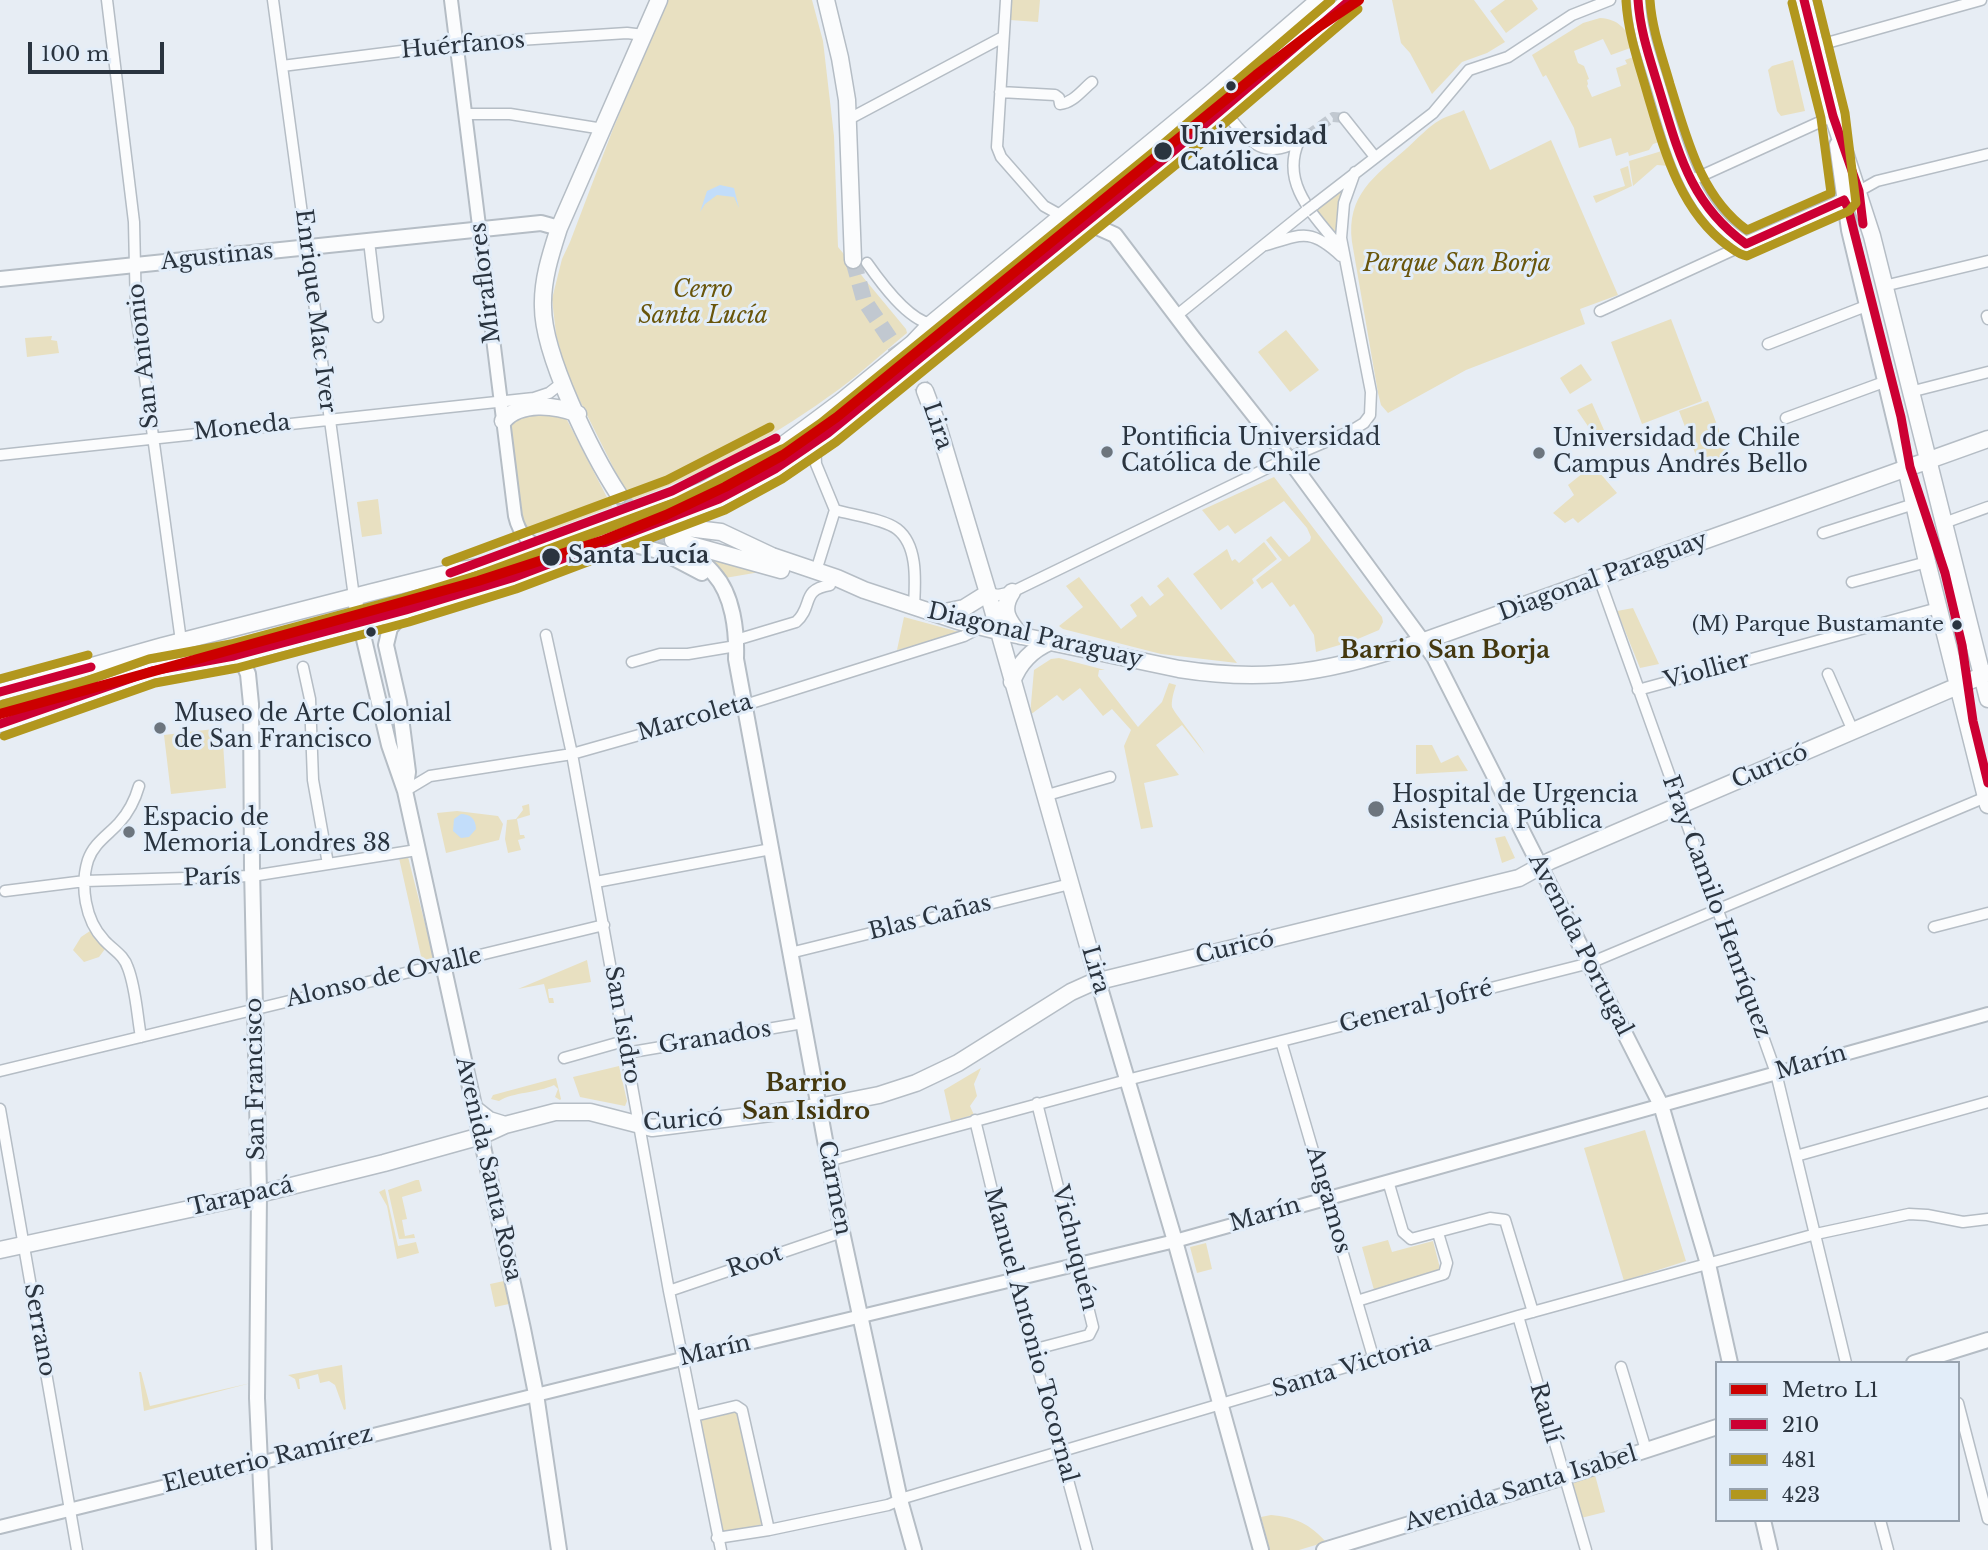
<!DOCTYPE html>
<html>
<head>
<meta charset="utf-8">
<style>
  body { margin:0 }
  #map { position:relative; width:1988px; height:1550px; overflow:hidden; background:#e7edf4; font-family:"Libre Baskerville",serif }
  canvas { display:block }
  .legend { position:absolute; left:1715px; top:1361px; width:245px; height:161px; box-sizing:border-box; background:#e2edf9; border:2px solid #98a3af; margin:0; padding:9px 12px; list-style:none; font-size:21px; color:#2a343f }
  .legend li { display:flex; align-items:center; gap:14px; height:35px }
  .legend b { width:35px; border:2px solid #98a3af }
  .scale { position:absolute; left:28px; top:42px; width:136px; height:32px; box-sizing:border-box; border:4px solid #2a343f; border-top:0; padding-left:9px; font-size:21px; line-height:24px; white-space:nowrap; color:#2a343f; -webkit-text-stroke:5px #e2edf9; paint-order:stroke }
</style>
</head>
<body>
<div id="map">
<canvas width="1988" height="1550"></canvas>
<ul class="legend">
<li><b style="height:9px;background:#c00"></b>Metro L1</li>
<li><b style="height:9px;background:#c03"></b>210</li>
<li><b style="height:9px;background:#b2971e"></b>481</li>
<li><b style="height:9px;background:#b2971e"></b>423</li>
</ul>
<div class="scale">100 m</div>
</div>
<script>
const g = document.querySelector('canvas').getContext('2d');
g.lineJoin = 'round';
function paint(path, color) { g.fillStyle = color; g.fill(path, 'evenodd'); }
function stroke(path, color, width, dash) { g.strokeStyle = color; g.lineWidth = width; g.lineCap = dash ? 'butt' : 'round'; g.setLineDash(dash || []); g.stroke(path); }
function drawText(font, color, halo, rows, align = 'center') {
  g.font = font + ' "Libre Baskerville",serif'; g.lineWidth = 6; g.setLineDash([]); g.textBaseline = 'middle'; g.strokeStyle = halo; g.fillStyle = color; for (const [text, x, y, turn = 0] of rows) {
    g.save(); g.translate(x, y); g.rotate((+turn || 0) * Math.PI / 180); g.textAlign = isNaN(turn) ? turn : align; if (halo) g.strokeText(text, 0, 0); g.fillText(text, 0, 0); g.restore();
  }
}
paint(new Path2D(`
  M667,0H812L823,41L834,136L838,247L906,329L907,333C881,354 856,378 828,397C767,441 701,475 630,501L566,373L556,334L552,299L562,259L570,242L613,129Z
  M1012,0H1040L1038,22L1010,20Z
  M1392,0H1474L1505,42L1487,53L1462,62L1432,94L1410,53L1401,43Z
  M1505,0H1532L1538,9L1506,33L1490,11Z
  M1600,18C1618,19 1628,29 1633,47L1611,55L1603,39L1574,51L1578,63L1584,66L1589,79L1587,80L1588,84L1587,86L1592,97L1621,86L1616,68L1627,64L1625,60L1636,56L1662,141L1653,144L1649,150L1629,156L1628,152L1616,156L1611,138L1579,148L1574,128L1546,75L1543,77L1532,55L1583,23Z
  M1793,60L1805,111L1781,116L1777,111L1768,70L1772,66Z
  M1464,110L1490,170L1551,140L1618,295L1580,309L1585,324L1466,370L1388,413L1381,405L1378,393L1352,242C1346,195 1375,176 1406,149C1417,139 1428,127 1440,120C1449,115 1454,115 1464,110Z
  M1665,150L1670,166L1657,165L1633,186L1629,161Z
  M1628,166L1632,186L1596,203L1593,196L1625,186L1620,169Z
  M1343,189L1345,190L1337,214V237L1316,209Z
  M1671,319L1702,401L1642,424L1611,342Z
  M1286,330L1319,370L1290,392L1258,352Z
  M52,336L51,340L57,341L59,353L27,357L25,338Z
  M1581,364L1592,380L1570,394L1560,378Z
  M1708,401L1728,454L1700,466L1679,411Z
  M1592,403L1604,430L1596,438L1577,410Z
  M551,411L564,416L567,420L612,507L546,532C535,535 527,531 523,521L509,427L511,419Z
  M1593,465L1617,493L1578,523L1573,518L1565,523L1553,513L1574,495L1568,485Z
  M1274,477L1382,617L1383,622L1379,630L1353,641L1316,652L1314,635L1294,604L1290,607L1272,582L1262,589L1256,580L1282,560L1266,540L1271,536L1289,557L1310,541L1311,537L1307,528L1284,501L1235,534L1228,525L1219,531L1202,510Z
  M378,499L382,534L362,537L357,502Z
  M1264,542L1277,559L1252,579L1254,583L1221,610L1193,574L1227,549L1232,561L1235,559L1239,563Z
  M697,553L760,572L725,578Z
  M1079,577L1121,629L1137,616L1130,605L1142,596L1150,606L1164,595L1157,586L1168,577L1237,663L1161,654L1063,629L1059,626L1083,607L1066,586Z
  M1633,608L1659,664L1640,668L1617,611Z
  M344,611L346,613L345,616L213,648L207,645Z
  M904,617L963,633L897,650Z
  M173,654V656L128,668L39,703L36,702L32,693Z
  M1059,658L1105,670H1099L1098,676L1138,727L1162,702L1169,683L1176,685C1174,691 1171,701 1172,707C1173,711 1201,746 1205,754L1182,725L1156,745L1179,775L1144,783L1153,827L1141,829L1124,746L1131,730L1112,709L1103,716L1080,688L1063,701L1057,695L1030,715L1034,670L1051,659Z
  M222,728L226,788L171,794L164,735Z
  M1416,745H1432L1441,763L1458,755L1468,771L1416,774Z
  M529,804L530,815L517,819L520,835H524L525,838L518,840L521,850L508,853L505,839L507,820L516,819L523,810L522,806Z
  M457,811L498,816L503,824L499,840L446,853L437,813Z
  M1505,836L1515,858L1502,863L1495,838Z
  M408,857L433,955L431,961L423,965L399,858Z
  M90,931L105,949L99,957L84,962L73,950L81,937Z
  M587,960L591,982L548,989L549,998H553L554,1003H549L544,984L518,989Z
  M619,1066L627,1101L625,1106L580,1097L573,1077Z
  M981,1068L974,1084L977,1096L970,1106L974,1115L951,1121L944,1090Z
  M556,1078L561,1099L560,1100L555,1097L558,1089L554,1085C538,1093 513,1092 499,1101L491,1099L493,1095Z
  M1645,1130L1686,1261L1624,1281L1584,1148Z
  M416,1180H419L422,1191L402,1197L407,1219L402,1220L405,1236L414,1234L415,1238L399,1239L388,1190Z
  M385,1189L398,1246L416,1242L419,1253L397,1259L387,1206L379,1192Z
  M1388,1240L1392,1252L1433,1241L1441,1272L1374,1290L1362,1247Z
  M1206,1243L1212,1269L1197,1273L1190,1247Z
  M504,1281L509,1304L495,1307L490,1284Z
  M342,1365L346,1409L344,1410L335,1385L329,1381L320,1383L318,1374L299,1379L300,1389H298L295,1379L288,1375Z
  M139,1372H141L150,1406L251,1383L144,1411Z
  M737,1409L764,1524L722,1533L698,1418Z
  M1595,1475L1605,1512L1581,1518L1572,1482Z
  M1271,1515C1295,1517 1310,1524 1326,1542L1299,1550H1270L1261,1517Z`), '#e8e0c1');
paint(new Path2D(`
  M720,185L734,188L739,208L734,197L717,195L705,204L700,212L707,191Z
  M461,814C470,814 476,819 476,829L469,837L461,838L453,831L454,819Z`), '#c2ddfa');
stroke(new Path2D(`
  M1308,135L1333,117L1344,118`), '#c1c8d0', 10, [10, 5]);
stroke(new Path2D(`
  M853,260L864,300L925,391
  M619,495C634,515 649,531 673,540`), '#c1c8d0', 16, [16, 8]);
const minor = new Path2D(`
  M107,0L134,222L136,312L181,641L187,655L196,663
  M273,0L354,597
  M1006,0L997,147L1001,157L1044,206L1062,216
  M1816,46L1981,0
  M282,66L457,44L627,33L644,35
  M1000,92L1055,95L1059,98L1060,104C1073,103 1082,90 1092,82
  M1223,108C1248,143 1266,165 1308,135
  M466,114H510L603,129
  M1344,118L1375,157
  M849,119L1003,37
  M1299,141C1279,185 1317,218 1342,250
  M1690,181L1833,116
  M1859,191L1877,181L1988,154
  M1314,205L1433,113L1469,70L1508,57L1572,15L1610,0
  M369,241L378,317
  M1266,245C1302,234 1311,228 1341,256
  M867,263C881,283 907,319 931,324
  M1884,286L1988,261
  M1600,311L1746,244
  M1176,316L1306,211
  M1987,316L1988,319
  M1768,344L1866,306
  M1910,392L1988,372
  M1786,418L1884,382
  M815,443L816,464L835,510L816,571
  M0,455L534,398L549,393L563,382
  M835,510C852,515 884,519 897,529C919,546 915,584 914,607
  M1944,523L1988,507
  M1823,533L1914,504
  M1599,578L1776,1073L1846,1363
  M1852,582L1927,562
  M988,593L998,595L1012,592L1288,458L1351,431L1364,423L1370,415L1371,392L1341,238L1344,203L1355,172
  M546,635L572,754L669,1291L721,1550
  M736,640L796,622C814,606 800,590 830,585
  M632,662L660,654H688L730,647
  M303,667L310,699L313,780L328,864
  M1828,674L1853,731
  M1638,690L1938,608
  M139,786C135,800 129,812 119,823C108,835 94,843 88,860C80,886 85,920 104,940C113,950 124,955 128,968C136,989 137,1015 141,1037
  M405,791L430,776L572,754L745,705L964,636L981,627
  M1044,796L1110,777
  M596,882L771,849
  M5,891L85,881L252,876L417,850
  M1934,927L1988,913
  M790,953L1070,884
  M1281,1041L1374,1360
  M626,1053L803,1023
  M564,1058L624,1041
  M0,1071L604,925
  M0,1109L77,1550
  M975,1120L1014,1281L1087,1550
  M1796,1156L1988,1102
  M828,1161L1127,1080L1590,963L1986,797
  M1388,1181L1403,1232L1411,1239L1490,1218L1505,1220L1533,1312
  M669,1291L842,1232
  M1357,1301L1444,1274L1447,1263L1438,1233
  M1518,1316L1586,1550
  M1032,1350L1089,1335L1093,1327L1037,1103
  M1621,1367L1646,1450
  M1958,1403L1988,1519
  M694,1416L736,1406L742,1410L769,1530
  M1880,1520L1888,1550
  M717,1538L769,1530L888,1505L907,1497L1518,1316L1816,1234L1909,1214L1927,1215L1963,1222L1988,1219`);
const tertiary = new Path2D(`
  M451,0L515,516C519,534 529,545 548,549
  M0,1527L682,1359L1175,1241L1988,1014`);
const secondary = new Path2D(`
  M1638,0C1639,31 1650,59 1659,89C1676,146 1691,212 1746,244L1833,206L1859,191
  M1837,145L1849,230L1906,468
  M1062,216L1086,222L1115,235L1193,338L1288,458L1434,657L1661,1105L1708,1264L1730,1363
  M0,279L541,223L559,228
  M616,540L662,552L702,573
  M676,542C689,552 704,561 714,574C733,595 737,631 736,659L842,1232L900,1500L914,1550
  M354,597L389,745L405,791L523,1329L536,1394L559,1550
  M406,610L390,628L386,645L399,702L408,772L406,786
  M234,656L244,665L248,674L251,704L252,868L259,1194L257,1398L264,1550
  M1098,981L1175,1241L1261,1550
  M1914,1363L1988,1340
  M1763,1520L1770,1550
  M1324,1550L1564,1477L1717,1427`);
const primary = new Path2D(`
  M826,0L840,58L847,100L853,260
  M1804,0L1833,116L1872,236L1988,699
  M925,391L937,423L988,593L1098,981
  M503,421C520,401 555,405 578,414
  M1906,468L1927,562L1988,805
  M619,495C592,454 543,355 543,307C542,280 551,253 559,228L659,0
  M662,525L721,532L772,556L837,578L864,590L958,621L998,631L1179,669C1275,684 1333,670 1424,641L1988,439
  M673,540L781,570
  M1012,592C1000,610 1008,621 1021,636
  M940,613L964,608L988,593
  M1012,682C1019,663 1031,650 1050,642
  M0,692L163,646L369,593L461,570L506,563L645,514L704,490L779,448L842,401L913,343L931,324L1211,93L1319,0
  M0,724L152,671L234,656L406,610L512,578L719,499L775,469L828,433L1170,154L1350,0
  M475,1109L489,1120L505,1125
  M0,1250L259,1194L384,1163L481,1136L505,1125L555,1112H590L652,1128L818,1107L879,1095L916,1083L958,1063L1071,992L1091,983L1519,878L1550,861L1988,673`);
stroke(minor, '#b5bdc5', 13);
stroke(tertiary, '#b5bdc5', 16);
stroke(secondary, '#b5bdc5', 18);
stroke(primary, '#b5bdc5', 19);
stroke(minor, '#fbfcfd', 10);
stroke(tertiary, '#fbfcfd', 12);
stroke(secondary, '#fbfcfd', 14);
stroke(primary, '#fbfcfd', 16);
const minorBridge = new Path2D(`
  M1306,211L1314,205`);
stroke(minorBridge, '#b5bdc5', 13, []);
stroke(minorBridge, '#fbfcfd', 10);
stroke(new Path2D(`
  M1638,0C1640,31 1650,59 1659,89C1678,151 1690,204 1746,244L1844,200L1848,208L1901,417L1910,467L1945,573L1962,645L1973,721L1988,783
  M1804,0L1833,116L1859,191L1863,224
  M450,573L672,491L776,438
  M0,692L91,667
  M0,724L152,671L234,656L406,610L512,578L719,499L775,469L828,433L1170,154L1350,0`), '#c03', 9);
stroke(new Path2D(`
  M1626,1C1628,34 1639,64 1648,96C1664,150 1680,211 1728,246C1734,250 1739,255 1747,256L1849,211L1856,203L1845,113L1817,0
  M454,584L676,502L782,449
  M3,704L94,679
  M4,736L155,683L237,668L409,622L516,589L725,510L782,479L836,442L1178,163L1358,9`), '#b2971e', 9);
stroke(new Path2D(`
  M1650,0C1652,29 1662,56 1670,84C1687,138 1700,196 1747,230L1831,193L1821,118L1792,3
  M446,562L667,480L770,427
  M0,679L88,655
  M0,711L149,659L231,644L403,598L508,566L714,488L769,459L821,423L1162,145L1331,0`), '#b2971e', 9);
stroke(new Path2D(`
  M0,714L478,581L604,540L666,515L725,487L783,455L837,417L1256,75L1320,26L1359,0`), '#c00', 10);
for (const [x, y, r, color] of [
  [1231,86,6,"#2a343f"],
  [1163,151,10,"#2a343f"],
  [1107,452,7,"#6c757e"],
  [1539,453,7,"#6c757e"],
  [551,557,10,"#2a343f"],
  [1957,625,6,"#2a343f"],
  [371,632,6,"#2a343f"],
  [160,728,7,"#6c757e"],
  [1376,809,9,"#6c757e"],
  [129,832,7,"#6c757e"]
]) { const dot = new Path2D(); dot.arc(x, y, r, 0, 2 * Math.PI); g.fillStyle = color; g.fill(dot); stroke(dot, '#e2edf9', 2.5); }
drawText('21px', '#2a343f', '#e2edf9', [
  ["(M) Parque Bustamante",1944,625]
], 'right');
drawText('23px', '#2a343f', '#e2edf9', [
  ["Huérfanos",463,46,-5],
  ["Agustinas",217,257,-6],
  ["Miraflores",486,283,-97],
  ["Enrique Mac Iver",315,311,83],
  ["San Antonio",144,356,-96],
  ["Lira",937,426,71],
  ["Moneda",242,428,-6],
  ["Diagonal Paraguay",1603,577,-20],
  ["Diagonal Paraguay",1035,636,13],
  ["Viollier",1707,671,-15],
  ["Marcoleta",695,718,-16],
  ["Curicó",1770,767,-23],
  ["París",212,878,-2],
  ["Fray Camilo Henríquez",1716,907,70],
  ["Blas Cañas",930,918,-14],
  ["Avenida Portugal",1580,945,63],
  ["Curicó",1235,948,-13],
  ["Lira",1095,970,74],
  ["Alonso de Ovalle",384,978,-13],
  ["General Jofré",1416,1007,-14],
  ["San Isidro",622,1025,80],
  ["Granados",715,1038,-9],
  ["Marín",1811,1063,-16],
  ["San Francisco",256,1079,-91],
  ["Curicó",683,1121,-4],
  ["Avenida Santa Rosa",488,1169,77],
  ["Carmen",834,1188,79],
  ["Tarapacá",241,1197,-13],
  ["Angamos",1328,1200,74],
  ["Marín",1265,1215,-16],
  ["Vichuquén",1074,1248,76],
  ["Root",755,1262,-19],
  ["Serrano",39,1330,80],
  ["Manuel Antonio Tocornal",1030,1335,75],
  ["Marín",715,1351,-13],
  ["Santa Victoria",1352,1367,-17],
  ["Raulí",1545,1413,74],
  ["Eleuterio Ramírez",268,1460,-14],
  ["Avenida Santa Isabel",1521,1489,-17]
]);
drawText('bold 23px', '#2a343f', '#e2edf9', [
  ["Universidad",1180,138],
  ["Católica",1180,164],
  ["Santa Lucía",568,557]
], 'left');
drawText('italic 23px', '#69550b', '#e2edf9', [
  ["Parque San Borja",1457,265],
  ["Cerro",703,291],
  ["Santa Lucía",703,317]
]);
drawText('23px', '#2a343f', '#e2edf9', [
  ["Pontificia Universidad",1121,439],
  ["Católica de Chile",1121,465],
  ["Universidad de Chile",1553,440],
  ["Campus Andrés Bello",1553,466],
  ["Museo de Arte Colonial",174,715],
  ["de San Francisco",174,741],
  ["Hospital de Urgencia",1392,796],
  ["Asistencia Pública",1392,822],
  ["Espacio de",143,819],
  ["Memoria Londres 38",143,845]
], 'left');
drawText('bold 24px', '#44380f', '#e2edf9', [
  ["Barrio San Borja",1445,651],
  ["Barrio",806,1084],
  ["San Isidro",806,1112]
]);
</script>
</body>
</html>
